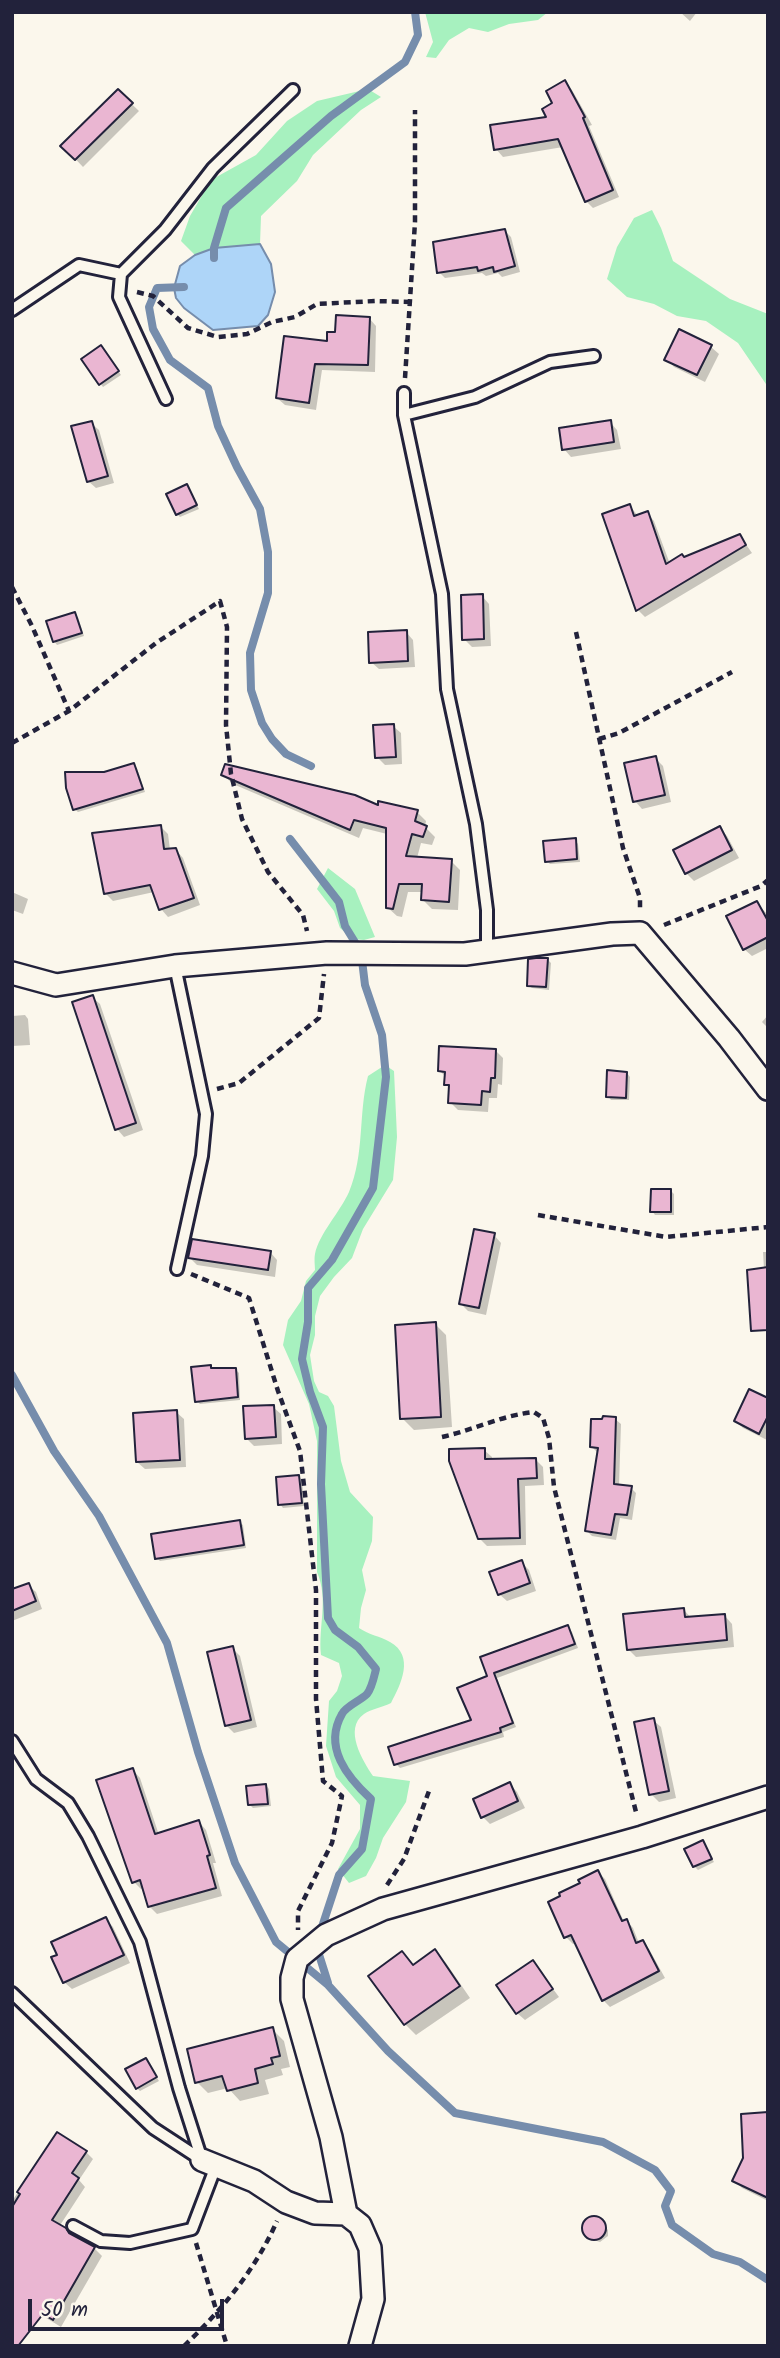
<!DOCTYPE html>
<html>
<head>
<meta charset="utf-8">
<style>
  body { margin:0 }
  #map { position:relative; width:780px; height:2358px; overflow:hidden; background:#fbf7ec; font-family:Kalam,sans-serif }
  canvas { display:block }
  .frame { position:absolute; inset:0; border:14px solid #22223b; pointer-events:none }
  .scale { position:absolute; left:28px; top:2299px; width:196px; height:32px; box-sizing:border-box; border:4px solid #22223b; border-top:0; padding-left:9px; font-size:21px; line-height:24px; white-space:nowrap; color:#22223b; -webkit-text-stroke:5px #fbf7ec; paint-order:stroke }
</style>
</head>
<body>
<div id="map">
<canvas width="780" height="2358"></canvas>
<div class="frame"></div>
<div class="scale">50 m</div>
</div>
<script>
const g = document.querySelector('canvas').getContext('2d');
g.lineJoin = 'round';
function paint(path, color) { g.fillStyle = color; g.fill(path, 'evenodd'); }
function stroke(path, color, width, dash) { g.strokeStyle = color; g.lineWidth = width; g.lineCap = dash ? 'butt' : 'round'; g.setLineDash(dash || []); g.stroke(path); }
paint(new Path2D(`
  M425,12H548L538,20L509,24L488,32L469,28L449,40L436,58L426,57L433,42Z
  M368,89L381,97L361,110L313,155L297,181L261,216L260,244L214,248L195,255L181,241L190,216L211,180L256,155L287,121L317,101Z
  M652,210L661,228L673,261L730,299L768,314V387L738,343L706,321L677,316L654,304L627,297L607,279L617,247L634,218Z
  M328,868L355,889L375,937L364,940L353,939L340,928L334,911L317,889Z
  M385,1065L394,1071L397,1137L393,1180L363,1229L352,1258L334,1277L320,1296L315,1316V1335L310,1355L314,1381L319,1392L328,1396L334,1406L341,1461L350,1492L373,1517L372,1541L362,1570L366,1590L361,1608L359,1628C369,1635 380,1636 390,1642C415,1656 401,1684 391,1703C383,1707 371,1709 364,1714C343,1729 363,1761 373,1776L410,1781L406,1802L383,1838L376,1858L366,1876L349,1883L338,1869L360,1829V1805L336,1777L326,1746L329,1701L337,1691L342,1676L339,1663L321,1655C318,1626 329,1600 317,1572V1441L309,1404L283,1345L288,1320L301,1301L306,1281L315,1270C315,1266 314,1259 315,1254C319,1234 340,1212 349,1192C365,1153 358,1115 368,1076Z`), '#a7f1bf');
const water = new Path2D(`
  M260,244L271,264L275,292L268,315L258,326L213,330L184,308L176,298L174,288L180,266L195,255L214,248Z`);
paint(water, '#aed5f8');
stroke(water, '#768dac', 2);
paint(new Path2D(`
  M680,12H697L690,21Z
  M565,82L572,90L592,125L589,126L619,197L593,208L586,201L563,147L503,157L496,149L549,118Z
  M118,91L139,111L83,167L63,146Z
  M505,231L511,237L520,272L502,277L498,273L486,276L482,273L445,278L439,272Z
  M369,318L376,326L375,372L322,370L316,410L285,405L277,398L337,334Z
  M711,347L719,354L705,382L674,367L667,359Z
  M104,350L121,375L103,387L100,383Z
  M610,422L617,430L621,449L571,457L564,449Z
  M91,423L99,430L114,483L96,488L88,481Z
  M187,486L199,509L180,517L177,514Z
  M630,506L638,516L647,513L654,521L670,564L740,536L752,553L645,617L638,610L604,516Z
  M482,596L489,604L491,646L472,647L464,639Z
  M75,614L78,617L84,636L57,645L54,641Z
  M406,632L413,640L415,667L379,669L371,662Z
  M393,726L401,733L402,764L385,765L377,757Z
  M655,758L663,766L671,802L642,809L635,801Z
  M134,765L137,768L145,792L78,812L74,809L104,773Z
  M223,775L380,808L417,812L426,821L425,827L435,837L432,845L421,843L417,858L451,861L460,870L458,910L432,909L423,900L424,892H408L402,917L397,916L387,907V834L363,828L359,838L233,784Z
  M161,827L168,834L170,850H176L183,858L200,905L168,917L161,909L154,892L113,901L105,893Z
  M720,828L727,836L739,858L694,881L686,873Z
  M575,840L578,844L580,862L550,864L547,861Z
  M12,892L28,899L23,914L12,910Z
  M757,903L768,915V948L752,956L744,949Z
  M548,960L551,963L549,990L532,988L528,985Z
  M92,997L100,1004L143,1130L124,1137L117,1129Z
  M25,1015L28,1019L30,1045L12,1046V1016Z
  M768,1015V1028L762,1022Z
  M496,1051L503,1058L502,1085L498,1084L497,1098H489L488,1112L458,1110L450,1102L451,1089L446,1084V1077L440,1071Z
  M627,1073L630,1077L629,1100H611L608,1096Z
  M671,1191L674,1194V1215H655L652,1211Z
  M494,1235L501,1243L486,1315L468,1311L460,1303Z
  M270,1252L277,1260L275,1277L197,1265L189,1257Z
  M763,1252H768V1285L764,1269Z
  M435,1324L446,1335L452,1427L414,1430L402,1418Z
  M210,1366L214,1370L235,1369L239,1373L240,1400L200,1404L197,1401Z
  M768,1400V1438L767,1440L743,1428L736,1421Z
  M273,1407L281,1414L282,1444L254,1446L246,1438Z
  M176,1412L184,1419L186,1467L145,1469L137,1462Z
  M615,1419L621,1424L619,1486L631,1488L636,1493L632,1520L620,1518L616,1540L592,1536L586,1530L598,1453L592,1447Z
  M484,1450L492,1457V1460L535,1459L543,1467L544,1485L525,1486L526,1545L487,1546L479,1538Z
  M298,1476L302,1480L304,1506L283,1508L280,1504Z
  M239,1522L243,1525L246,1548L160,1561L157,1558Z
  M521,1562L529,1570L536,1591L507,1601L499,1594Z
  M28,1585L36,1592L42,1609L12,1621V1591Z
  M684,1610L692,1619L725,1616L732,1624L734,1647L636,1657L628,1649Z
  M567,1627L572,1632L578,1648L497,1678L516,1727L503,1732L504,1737L400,1768L396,1764L473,1721L489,1677L482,1658Z
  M232,1648L240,1656L257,1727L234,1733L226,1725Z
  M653,1720L661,1727L676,1798L659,1802L651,1794Z
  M133,1770L140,1778L159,1835L199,1822L206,1830L216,1863H213L222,1896L157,1914L149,1906L144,1888L141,1889L134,1882Z
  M510,1784L517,1792L525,1808L490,1824L483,1817Z
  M266,1785L269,1789L271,1806L253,1808L250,1805Z
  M702,1842L714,1862L698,1870L694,1866Z
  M598,1872L605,1879L624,1922L627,1921L633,1928L639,1943L642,1942L649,1949L665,1978L610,2007L603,2000L577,1943L573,1944L566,1937L550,1903L563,1897Z
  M106,1919L113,1927L130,1963L72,1989L64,1982Z
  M435,1952L446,1963L470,1998L416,2035L405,2024L402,1953L415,1966Z
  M533,1962L559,1997L525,2020L517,2013Z
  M272,2029L284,2041L290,2067L281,2069L283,2075L265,2080L269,2094L240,2101L228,2088L208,2093L197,2082Z
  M146,2060L159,2081L140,2091L137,2088Z
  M768,2112V2201L742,2188L734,2180L745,2159L752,2113Z
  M58,2134L86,2152L93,2159L79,2180L85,2187L55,2233L12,2269V2201Z
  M590,2218H597L608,2230V2236L600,2242L590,2239L583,2229L585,2222Z
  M68,2234L94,2248L102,2256L61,2327L38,2313Z`), '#0003');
stroke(new Path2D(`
  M214,258V248L226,208L331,116L405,62L418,35L415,12
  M184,287L157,288L149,307L153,329L170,360L208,388L218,426L237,467L260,509L268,552V593L250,653L251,690L262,723L272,739L286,754L311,766
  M290,839L339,902L345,926L361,952L365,985L382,1035L386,1077L373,1188L332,1260L308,1288V1322L302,1359L310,1392L323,1427L321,1484L328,1618L335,1630L358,1647L376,1669C374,1677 372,1688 367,1694C360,1701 346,1706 342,1714C323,1747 347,1777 371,1799L362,1849L339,1875L320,1933
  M12,1375L54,1451L99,1516L167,1643L198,1752L235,1863L276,1942L328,1985L388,2051L455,2113L603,2142L655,2170L671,2191L665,2206L672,2225L713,2254L740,2262L768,2280
  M316,1945L328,1983`), '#768dac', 8);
const building = new Path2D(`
  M565,80L585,117L583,118L613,190L585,202L558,139L494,150L490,125L546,117L542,109L552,103L546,91Z
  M118,89L133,103L75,160L60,146Z
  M505,229L515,266L494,272L493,267L478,271L477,267L437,273L433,242Z
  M336,315L370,317L368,365L315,364L309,403L276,398L284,336L327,341V332H335Z
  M679,329L712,345L697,375L664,360Z
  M101,345L119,371L99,385L81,359Z
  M611,420L614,442L562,450L559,428Z
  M92,421L108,476L87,482L71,426Z
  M187,484L197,505L176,515L166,494Z
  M630,504L634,516L648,511L666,564L682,554L684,557L740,534L746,545L636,611L602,514Z
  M483,594L484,639L462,640L461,595Z
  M75,612L82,633L53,642L46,621Z
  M407,630L408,661L369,663L368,632Z
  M394,724L396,757L375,758L373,725Z
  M656,756L665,795L633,802L624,763Z
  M134,763L143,789L73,810L66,788L65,772H104Z
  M225,764L355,795L378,805V801L418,810L415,821L427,826L423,837L412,834L406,856L452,859L449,902L421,900L422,884H399L393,909L386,908V828L354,820L350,830L221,775Z
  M161,825L164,849L176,848L194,898L159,910L150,885L104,894L92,833Z
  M720,826L732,850L685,874L673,850Z
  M576,838L577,859L545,862L543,841Z
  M757,901L768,921V937L743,950L726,916Z
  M536,958H548L546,987L527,986L528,959Z
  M93,995L136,1123L115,1130L72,1002Z
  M439,1046L496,1049L495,1078H491L490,1092L482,1091L481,1105L448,1103L449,1085H444L445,1072L438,1071Z
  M607,1070L627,1072L626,1098L606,1097Z
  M651,1189H671V1212H650Z
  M474,1229L495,1233L479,1308L459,1304Z
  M192,1239L271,1251L268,1270L188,1258Z
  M768,1267V1330L751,1331L747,1270Z
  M436,1322L441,1417L400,1419L395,1325Z
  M211,1365V1368H236L238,1397L195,1402L191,1367Z
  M749,1389L768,1398V1416L759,1434L734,1421Z
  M274,1405L276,1437L245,1439L243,1406Z
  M177,1410L180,1460L136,1462L133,1413Z
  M603,1416L616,1417L614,1484L632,1486L627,1515L615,1514L611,1535L585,1531L598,1448L590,1447L591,1419H602Z
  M485,1448V1459L536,1458L537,1478L518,1479L520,1538L478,1539L449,1461V1449Z
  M299,1475L302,1503L278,1505L276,1477Z
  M240,1520L244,1545L155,1559L151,1534Z
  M522,1560L530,1583L498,1595L489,1572Z
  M29,1583L36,1601L12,1611V1589Z
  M684,1608L685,1617L725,1614L727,1640L627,1650L623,1614Z
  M568,1625L575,1644L494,1673L513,1723L500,1728L501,1732L394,1765L388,1747L471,1720L457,1688L487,1676L480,1657Z
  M233,1646L251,1720L225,1726L207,1652Z
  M654,1718L669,1791L649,1795L634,1722Z
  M133,1768L155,1834L199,1820L210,1855L207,1856L216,1888L148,1907L140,1880L132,1883L96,1780Z
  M510,1782L518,1801L481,1818L473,1799Z
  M266,1784L268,1804L248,1805L246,1786Z
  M703,1840L712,1859L693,1867L684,1849Z
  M598,1870L622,1921L627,1919L636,1943L643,1940L659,1971L602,2001L571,1935L564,1938L548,1902L560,1896L559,1893L580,1883L578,1880Z
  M106,1917L124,1955L63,1983L51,1957L57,1955L51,1942Z
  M435,1949L460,1986L404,2025L368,1976L402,1951L413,1965Z
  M533,1960L553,1989L516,2014L496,1985Z
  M273,2027L280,2056L271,2058L273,2064L255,2069L258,2083L227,2091L222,2076L195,2083L187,2049Z
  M146,2058L157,2077L136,2089L125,2069Z
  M768,2112V2198L732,2181L743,2158L741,2114Z
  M57,2132L87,2151L72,2173L79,2178L52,2220L66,2228L69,2233L95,2247L53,2320L43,2314L18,2346H12V2207L20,2194L17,2192Z
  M582 2228a12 12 0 1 1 24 0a12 12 0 1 1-24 0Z`);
paint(building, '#eab6d2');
stroke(building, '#22223b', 2);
const lane = new Path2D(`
  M121,274L119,297L166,399
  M12,310L79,265L121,274L165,230L213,168L293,90
  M404,393V415L442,594L447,689L476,824L487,910V952
  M404,415L475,397L550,362L594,356
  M175,966L206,1114L202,1156L177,1269
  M12,1741L36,1779L68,1803L88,1836L140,1942L179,2088L202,2160
  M12,1993L153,2128L202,2160
  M73,2226L101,2241L130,2243L192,2229L216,2166`);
const street = new Path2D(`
  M12,973L56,985L175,966L327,953L465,954L612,934L640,933L729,1038L768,1089
  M202,2160L254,2181L286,2202L315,2213L346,2214L360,2225L370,2248L373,2299L360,2346
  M346,2214L331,2137L292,1999V1978L297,1959L326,1935L383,1909L642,1837L768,1797`);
stroke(lane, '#22223b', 16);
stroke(street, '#22223b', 26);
stroke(new Path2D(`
  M137,292L153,296L188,328L218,337L247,334L272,322L295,317L317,304L375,301L412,302
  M405,378L415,222V110
  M12,587L32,626L69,711
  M576,632L623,848L640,898V912
  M599,739L619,733L732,672
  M12,743L69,711L156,643L220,601L227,627L226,725L231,774L242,819L268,872L303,915L307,931
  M664,925L761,886L768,880
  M217,1089L239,1083L319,1018L324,974
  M538,1215L666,1237L768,1227
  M191,1274L249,1298L278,1391L300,1451L316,1590V1699L323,1781L342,1796L332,1843L298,1911V1930
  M442,1437C473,1430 503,1415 534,1412L543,1418L549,1438L554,1487L637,1816
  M387,1885L404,1859L429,1791
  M196,2243L227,2346
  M184,2346C222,2310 256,2269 277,2221`), '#22223b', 4.5, [7, 5]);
stroke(lane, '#fbf7ec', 10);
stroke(street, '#fbf7ec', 21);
</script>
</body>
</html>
